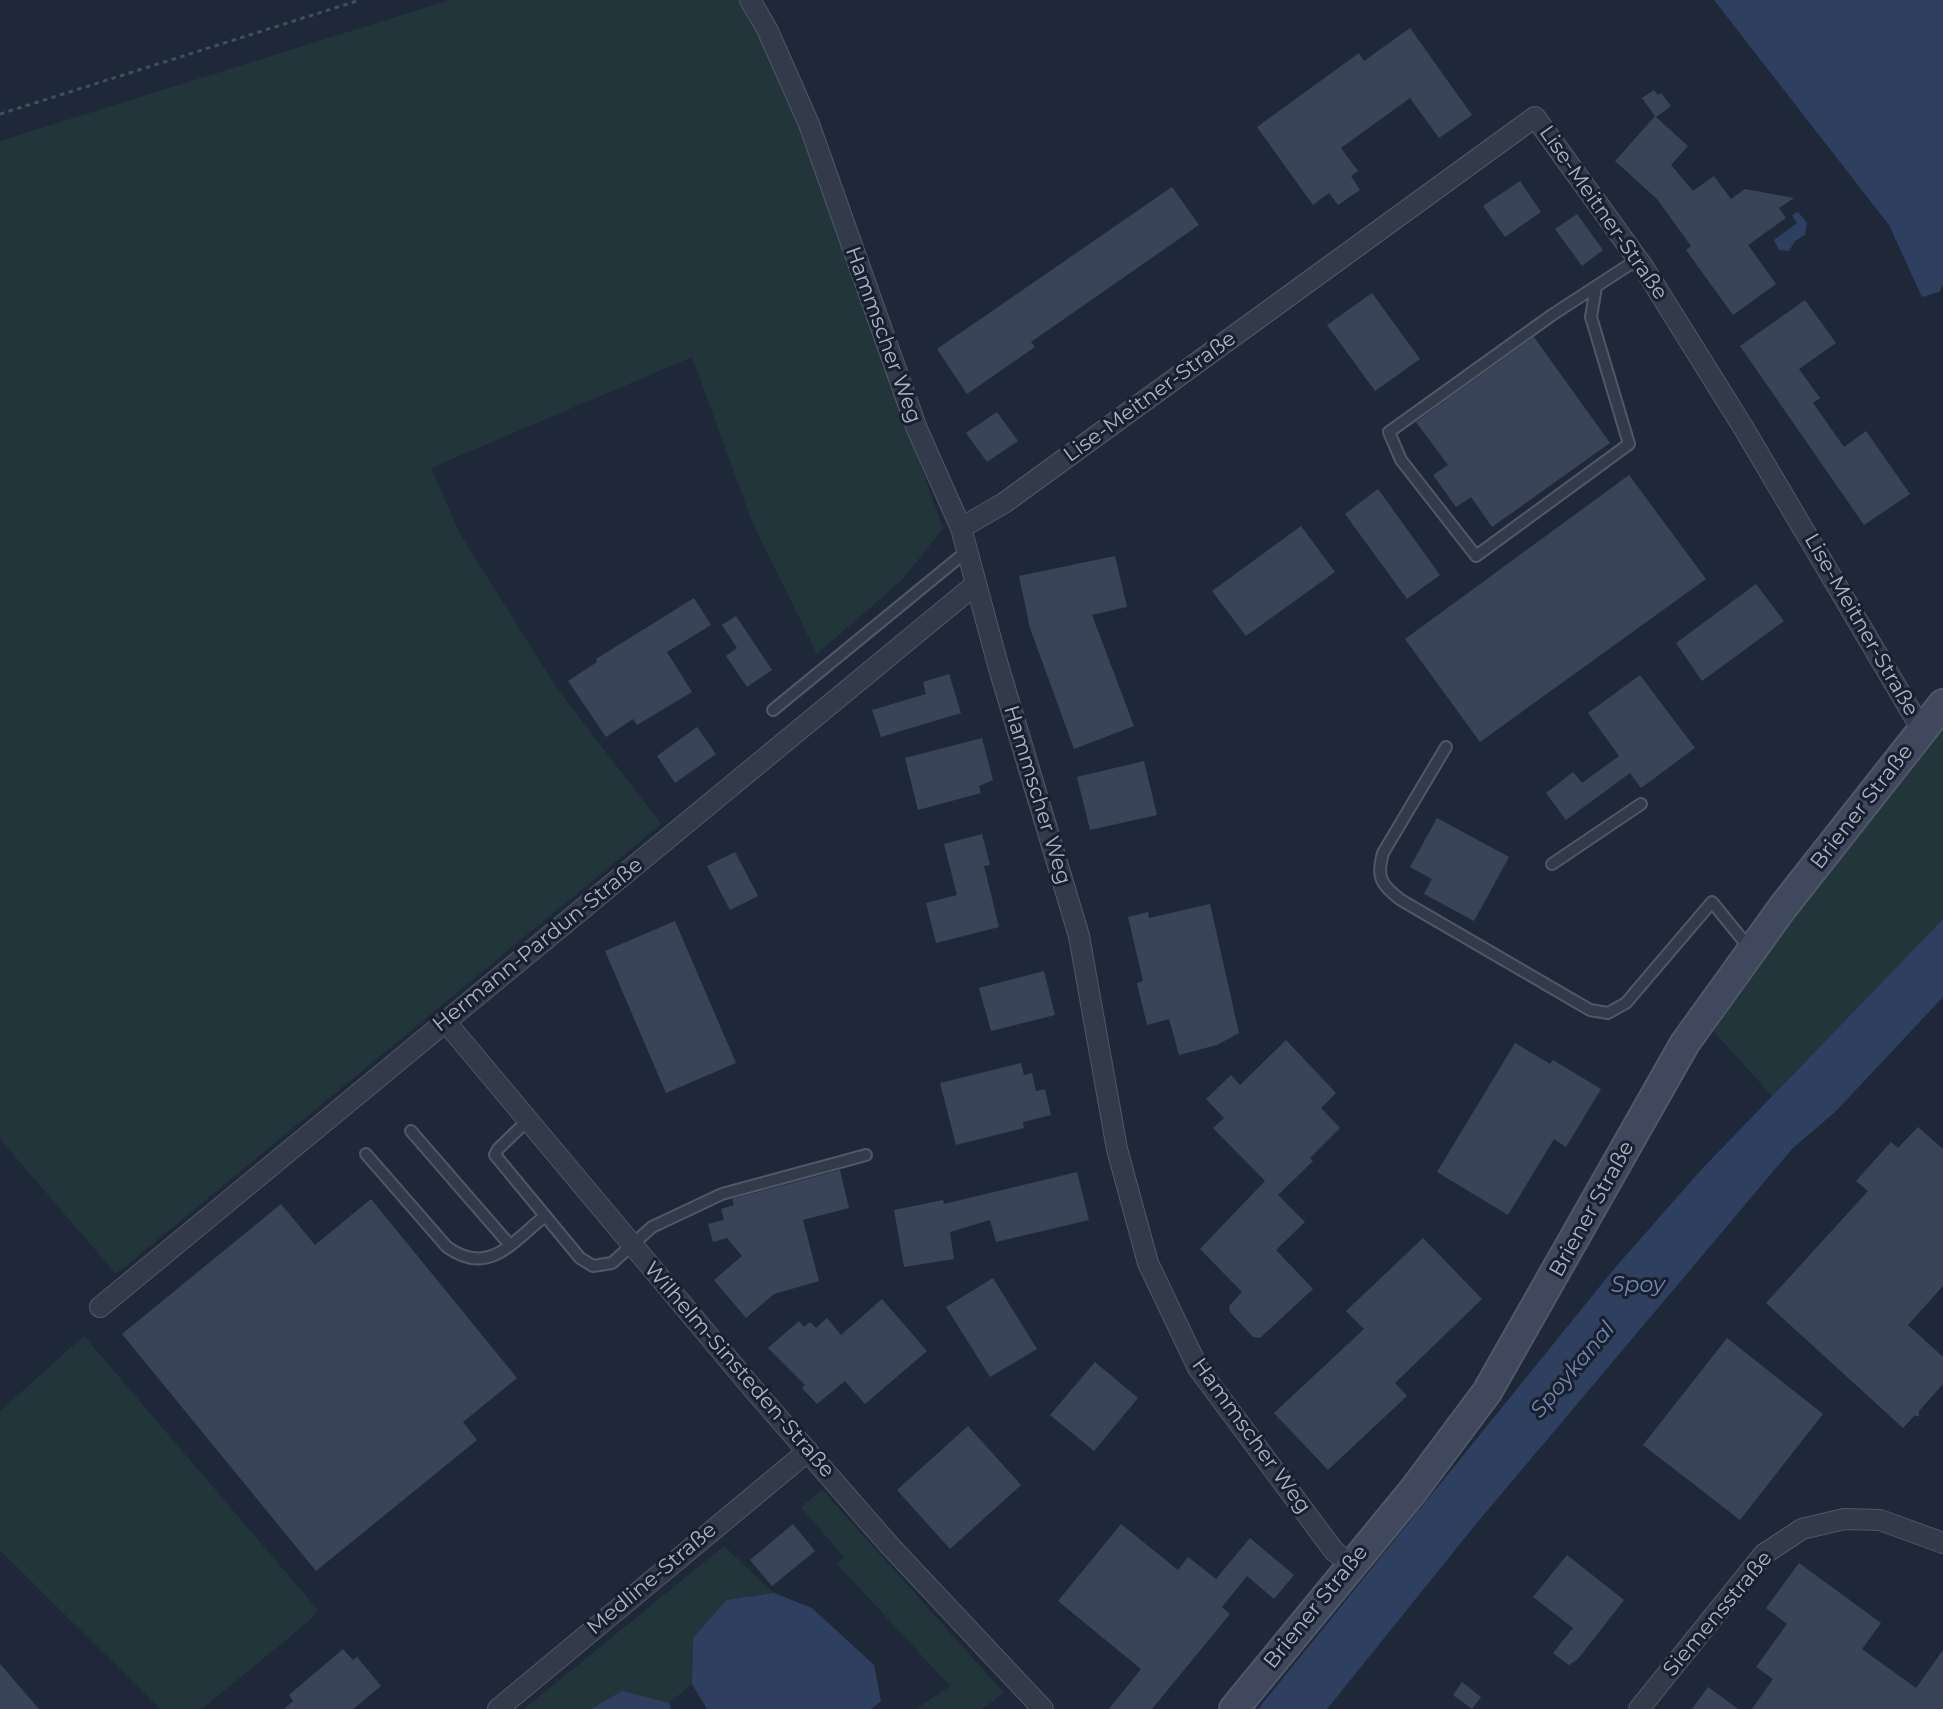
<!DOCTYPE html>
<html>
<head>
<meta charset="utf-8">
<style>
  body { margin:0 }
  canvas { display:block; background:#1f2839 }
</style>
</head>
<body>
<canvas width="1943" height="1709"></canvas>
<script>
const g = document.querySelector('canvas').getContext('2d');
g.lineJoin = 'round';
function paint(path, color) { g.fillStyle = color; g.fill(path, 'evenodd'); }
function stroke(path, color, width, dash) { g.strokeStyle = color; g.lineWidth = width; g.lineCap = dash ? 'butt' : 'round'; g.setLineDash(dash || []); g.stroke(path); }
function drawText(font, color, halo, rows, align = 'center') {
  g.font = font + ' Montserrat,sans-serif'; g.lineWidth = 6; g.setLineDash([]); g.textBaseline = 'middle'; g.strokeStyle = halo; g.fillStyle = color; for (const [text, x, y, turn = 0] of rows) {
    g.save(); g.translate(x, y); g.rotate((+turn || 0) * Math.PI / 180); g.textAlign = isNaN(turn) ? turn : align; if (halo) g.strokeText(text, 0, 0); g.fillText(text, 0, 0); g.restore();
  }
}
paint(new Path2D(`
  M450,0H742L754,18L812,150L852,274L943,528L903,579L817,654L753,524L692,357L431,468L460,534L556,687L661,824L116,1274L0,1139V141Z
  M1943,720V919L1772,1096L1708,1025Z
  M84,1336L318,1610L309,1621L202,1709H160L0,1550V1411Z
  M822,1489L833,1502L1004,1693L982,1709H916L950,1686L837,1564L844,1557L801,1507Z
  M724,1546L774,1593L726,1600L693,1638L692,1684L669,1703L622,1692L591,1709H524Z`), '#21353a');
paint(new Path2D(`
  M1714,0H1943V285L1939,292L1922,297L1889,225Z
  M1798,212L1807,223L1805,235L1795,241L1789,251L1779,250L1774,240L1797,223L1792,215Z
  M1943,919V997L1835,1112L1792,1149L1476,1524L1327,1709H1258L1614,1269L1701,1170Z
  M774,1593L812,1608L874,1665L881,1701L871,1709H707L692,1684L693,1638L726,1600Z
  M622,1691L669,1703L671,1709H591Z`), '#2f3f60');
paint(new Path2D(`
  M1410,28L1472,115L1439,138L1410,98L1341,148L1358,171L1351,176L1360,190L1338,205L1329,193L1313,205L1257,127L1359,53L1364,61Z
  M1654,90L1658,95L1661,93L1671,106L1656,117L1688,146L1671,165L1693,191L1714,176L1731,199L1745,189L1794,198L1779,208L1786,218L1748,245L1776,284L1733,315L1686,250L1691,246L1657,199L1615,161L1655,116L1642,98Z
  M1520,181L1541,212L1505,237L1483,206Z
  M1172,187L1199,225L1031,342L1035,347L967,394L937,349Z
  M1577,214L1603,250L1582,266L1555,229Z
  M1372,293L1420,359L1375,391L1327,325Z
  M1805,300L1836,343L1799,369L1820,398L1813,403L1844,447L1866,431L1910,494L1864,525L1740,346Z
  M1534,337L1610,443L1492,527L1471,497L1456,507L1433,475L1448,465L1416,422Z
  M997,412L1018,441L987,462L966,433Z
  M1629,475L1706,579L1480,742L1405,639Z
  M1378,489L1440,575L1407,599L1345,514Z
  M1301,526L1335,572L1246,636L1212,591Z
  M1115,556L1127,607L1092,615L1134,726L1074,749L1030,628L1019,576Z
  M1756,584L1784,621L1702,681L1676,643Z
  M694,598L711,625L667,652L692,692L637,725L633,719L606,737L568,681L597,662L596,659Z
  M736,616L772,670L747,687L726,656L737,648L722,625Z
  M949,674L961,713L881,737L872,710L926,694L923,682Z
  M1640,675L1695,748L1641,788L1630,773L1566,820L1546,793L1573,772L1582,783L1619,756L1588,713Z
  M697,727L716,754L675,783L657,756Z
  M982,738L993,780L979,786L981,793L918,810L905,758Z
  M1144,761L1157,815L1090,830L1077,777Z
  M1437,818L1509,857L1474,921L1424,894L1432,879L1410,867Z
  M982,834L990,865L984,866L999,927L936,943L926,903L957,895L944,844Z
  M735,852L758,896L730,910L707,866Z
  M1210,904L1239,1033L1217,1045L1179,1055L1169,1019L1147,1025L1137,983L1143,981L1128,917L1148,912L1149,918Z
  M675,921L736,1063L666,1093L605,951Z
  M1044,971L1055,1015L991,1031L979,988Z
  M1286,1040L1336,1093L1321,1108L1340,1128L1310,1158L1313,1161L1278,1195L1305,1222L1276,1250L1313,1289L1260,1338L1253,1337L1230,1312L1229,1306L1242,1292L1200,1249L1265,1181L1213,1128L1224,1118L1206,1099L1231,1075L1240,1085Z
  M1515,1043L1550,1064L1553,1060L1601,1089L1566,1147L1554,1139L1508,1215L1437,1172Z
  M1021,1063L1024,1075L1032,1073L1036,1091L1045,1089L1051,1115L1023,1122L1024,1128L956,1145L940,1083Z
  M1918,1127L1943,1149V1286L1908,1325L1943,1357V1384L1919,1411V1416H1914L1903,1428L1766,1303L1868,1191L1856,1181L1891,1142L1898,1148Z
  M840,1170L849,1208L803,1220L819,1281L774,1294L746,1318L714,1280L742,1256L727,1238L713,1242L708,1224L724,1220L721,1209L734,1205L732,1199Z
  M1077,1172L1089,1220L996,1242L990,1220L950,1232L954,1259L904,1267L894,1210L943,1200L944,1204Z
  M371,1199L517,1378L463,1422L477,1440L316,1571L122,1334L281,1204L315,1245Z
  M1423,1238L1482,1299L1395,1383L1407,1396L1328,1470L1274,1413L1364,1329L1346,1311Z
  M993,1278L1037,1349L990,1377L946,1307Z
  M882,1299L927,1351L865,1404L845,1381L817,1404L802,1388L805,1385L768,1348L799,1321L804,1327L810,1322L816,1328L827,1318L841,1335Z
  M1727,1338L1823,1414L1740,1520L1643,1445Z
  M1095,1362L1138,1398L1094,1451L1050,1415Z
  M968,1426L1021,1485L950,1549L897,1490Z
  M793,1524L815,1551L772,1586L750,1560Z
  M1121,1524L1178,1570L1188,1557L1216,1579L1250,1538L1294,1575L1274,1599L1247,1576L1222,1607L1230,1614L1152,1709H1109L1141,1669L1058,1601Z
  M1567,1555L1624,1600L1578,1659L1569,1665L1553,1653L1573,1628L1533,1597Z
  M1799,1563L1881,1623L1862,1649L1916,1688L1943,1650V1709H1752L1773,1679L1756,1667L1787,1624L1766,1608Z
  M343,1649L353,1660L357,1657L381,1686L353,1709H284L293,1701L289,1695Z
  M0,1664L39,1709H0Z
  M1462,1682L1481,1697L1472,1709L1453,1695Z
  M1708,1687L1738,1709H1692Z`), '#3a4459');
const lane = new Path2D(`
  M1596,287L1591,317L1629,444L1476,556L1401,460L1389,432L1552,315L1638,259
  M773,710L967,551
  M1446,747L1383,853C1376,877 1381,885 1401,900L1590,1010L1608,1013L1626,1003L1712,902L1751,950
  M1552,864L1641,804
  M527,1121L498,1149L495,1155L580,1258L593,1266L612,1263L652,1227L722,1194L866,1155
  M411,1131L509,1244
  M366,1154L447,1247C489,1277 512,1242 545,1216`);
const street = new Path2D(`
  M750,0L767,29L809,124L917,429L961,528L998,665L1079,936L1117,1149L1148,1263L1198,1368L1334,1551L1350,1564
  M961,528L1004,503L1535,117L1644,268L1743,427L1922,730
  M445,1021L754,1390L890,1546L1043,1709
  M100,1307L976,584
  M498,1709L808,1451
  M1639,1709L1764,1554L1802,1529L1844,1519L1880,1520L1943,1543`);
const secondary = new Path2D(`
  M1234,1709L1413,1491L1487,1392L1685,1043L1783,907L1943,704`);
stroke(lane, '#505767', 14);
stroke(street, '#505767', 22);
stroke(secondary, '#505767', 32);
stroke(new Path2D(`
  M0,114L360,0`), '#3e5257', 3, [4.5, 4.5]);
stroke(lane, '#333a49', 10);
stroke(street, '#333a49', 20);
stroke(secondary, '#40485d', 28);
drawText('21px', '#adb4c6', '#181f2e', [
  ["Lise-Meitner-Straße",1603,213,55],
  ["Hammscher Weg",883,335,70],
  ["Lise-Meitner-Straße",1150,397,-36],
  ["Lise-Meitner-Straße",1861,625,60],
  ["Hammscher Weg",1037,795,73],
  ["Briener Straße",1862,807,-52],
  ["Hermann-Pardun-Straße",538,945,-39],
  ["Briener Straße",1592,1209,-61],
  ["Wilhelm-Sinsteden-Straße",739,1370,49],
  ["Hammscher Weg",1251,1436,54],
  ["Medline-Straße",652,1579,-40],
  ["Briener Straße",1316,1607,-51],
  ["Siemensstraße",1718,1614,-50]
]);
drawText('italic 22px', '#7388b1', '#181f2e', [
  ["Spoy",1638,1286],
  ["Spoykanal",1573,1370,-50]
]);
</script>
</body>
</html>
